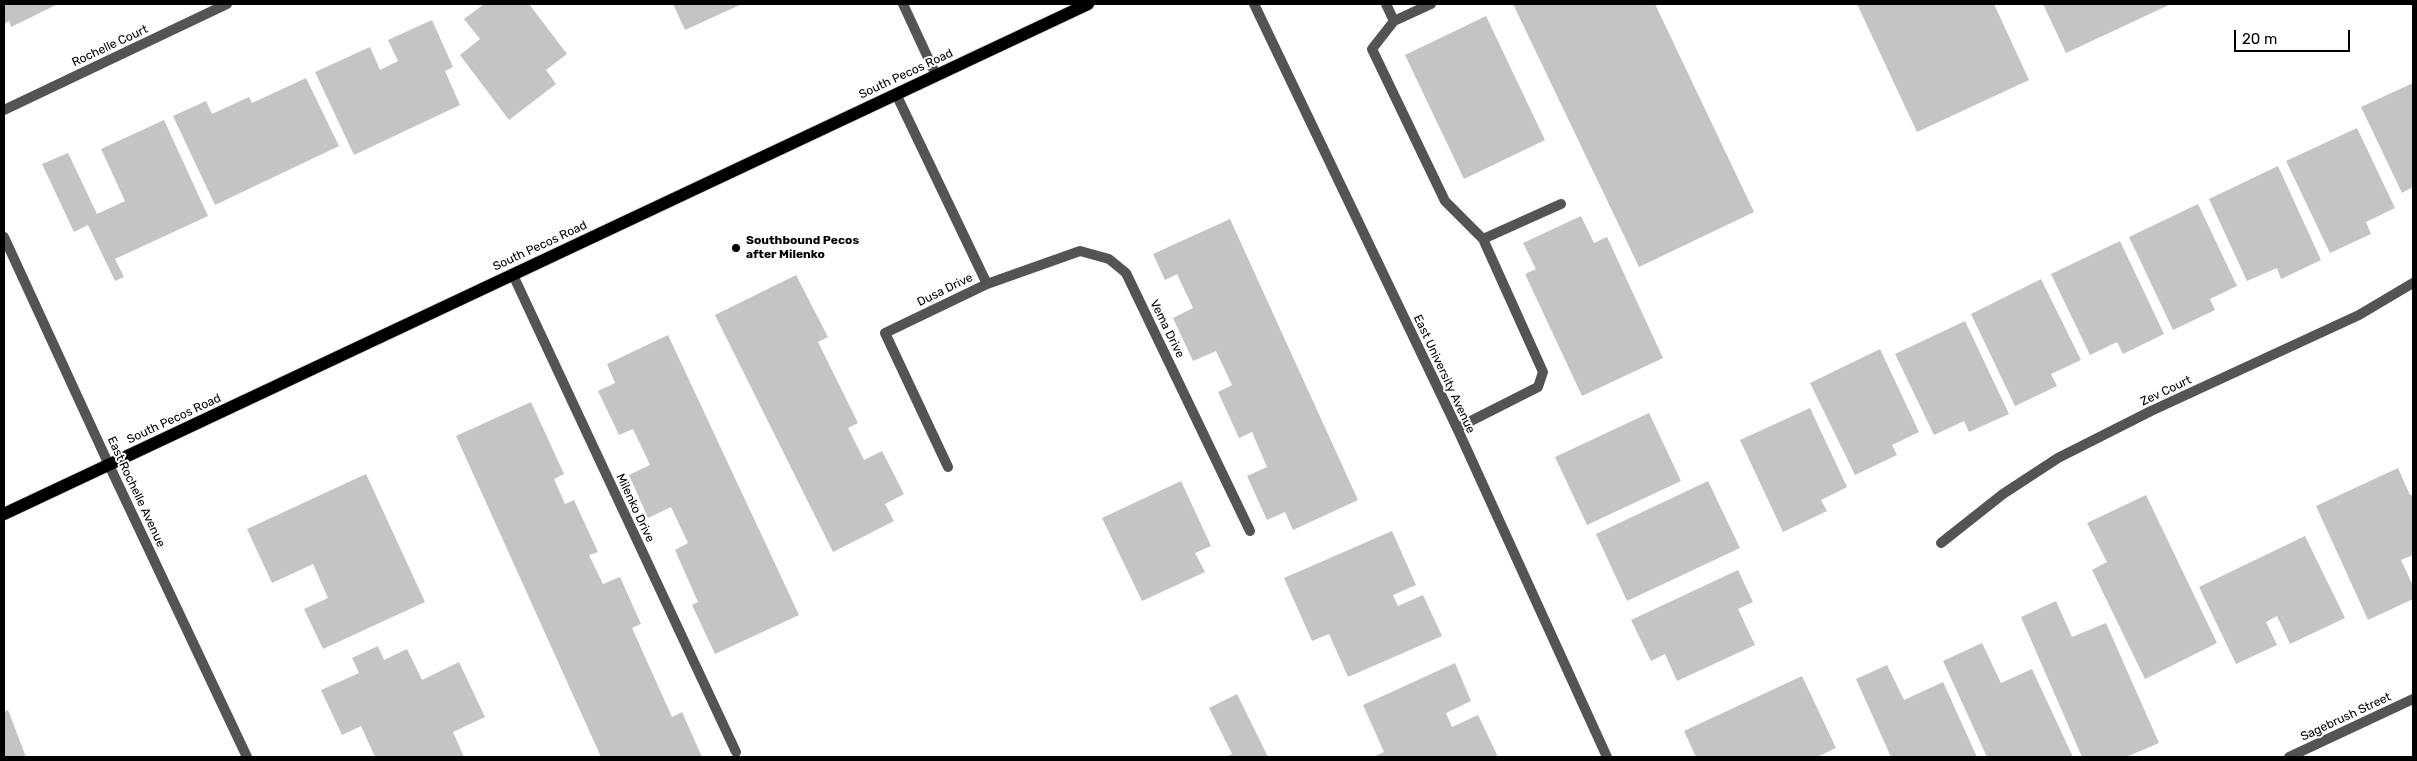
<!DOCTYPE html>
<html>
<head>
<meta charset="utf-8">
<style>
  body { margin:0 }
  #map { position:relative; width:2417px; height:761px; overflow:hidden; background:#fff; font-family:Rubik,sans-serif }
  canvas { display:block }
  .frame { position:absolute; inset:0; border:5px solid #000; pointer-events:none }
  .scale { position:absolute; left:2234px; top:30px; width:116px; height:22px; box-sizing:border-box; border:2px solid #000; border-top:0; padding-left:6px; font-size:15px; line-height:18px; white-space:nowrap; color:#000; -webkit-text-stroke:4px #fff; paint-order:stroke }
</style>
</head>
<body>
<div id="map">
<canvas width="2417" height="761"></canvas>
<div class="frame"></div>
<div class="scale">20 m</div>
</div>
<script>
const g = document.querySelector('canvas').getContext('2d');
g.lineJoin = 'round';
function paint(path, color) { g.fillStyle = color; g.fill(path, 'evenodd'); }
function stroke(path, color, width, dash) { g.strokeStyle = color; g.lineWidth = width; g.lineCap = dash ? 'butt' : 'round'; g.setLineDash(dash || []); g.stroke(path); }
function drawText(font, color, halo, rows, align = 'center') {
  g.font = font + ' Rubik,sans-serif'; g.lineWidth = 4; g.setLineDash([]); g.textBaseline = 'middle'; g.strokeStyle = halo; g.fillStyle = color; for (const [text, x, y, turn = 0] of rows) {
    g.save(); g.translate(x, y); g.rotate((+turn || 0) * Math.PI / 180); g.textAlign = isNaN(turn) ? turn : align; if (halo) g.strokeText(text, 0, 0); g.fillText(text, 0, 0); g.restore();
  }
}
paint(new Path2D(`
  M4,4H58L11,27L9,21L4,24Z
  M484,4H529L567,54L546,70L556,84L509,120L460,55L480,39L464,19Z
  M673,4H742L685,30Z
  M1513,4H1655L1754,212L1639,267Z
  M1857,4H1994L2029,80L1917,132Z
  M2043,4H2171L2066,53Z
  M1486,16L1545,140L1464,179L1405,55Z
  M432,20L453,67L445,71L460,105L354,155L315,72L370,47L380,70L398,61L388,40Z
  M306,78L339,146L215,205L173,116L206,101L212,114L249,97L252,103Z
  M2413,83V187L2402,193L2361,107Z
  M164,120L208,216L115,259L124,277L115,281L88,225L74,232L42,164L68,153L97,214L125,201L101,149Z
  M2357,128L2395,208L2366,222L2371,234L2330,253L2286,161Z
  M2278,166L2321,260L2281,279L2277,268L2247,281L2209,199Z
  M2198,204L2237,286L2210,299L2215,310L2173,330L2129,237Z
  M1581,216L1594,243L1607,237L1663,358L1582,396L1525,274L1536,269L1523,243Z
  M1230,219L1358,500L1293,530L1285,512L1267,520L1247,476L1267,467L1252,432L1239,438L1218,392L1232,385L1216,351L1193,361L1173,318L1193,308L1177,274L1165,280L1153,254Z
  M2120,241L2164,334L2123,354L2117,342L2090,355L2051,274Z
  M796,275L828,337L818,342L858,423L848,428L864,460L882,451L904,494L885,504L894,521L833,552L715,315Z
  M2041,279L2081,360L2051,374L2057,386L2015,406L1971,314Z
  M1965,321L2009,414L1969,432L1964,421L1934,435L1895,354Z
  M668,335L799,615L715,654L692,605L698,602L675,550L688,543L671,507L648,518L629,475L650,465L633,429L619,435L598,391L615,383L607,364Z
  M1880,349L1919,432L1892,445L1897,455L1855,475L1810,383Z
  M531,402L564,474L554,479L565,504L574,500L598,552L589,555L603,584L620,577L641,624L632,628L672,717L682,712L702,757H601L456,436Z
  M1810,408L1847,487L1821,500L1827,511L1783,532L1740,440Z
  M1649,413L1681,481L1587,525L1555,457Z
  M2398,468L2410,495L2413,494V555L2401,560L2413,586V599L2368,620L2316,506Z
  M366,474L425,602L323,649L304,609L328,598L313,564L272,583L247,529Z
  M1181,481L1211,546L1195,553L1205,572L1142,601L1102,518Z
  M1708,481L1740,548L1627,601L1596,534Z
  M2146,495L2217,643L2145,679L2092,570L2107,562L2087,523Z
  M1392,531L1416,585L1393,595L1398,606L1423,595L1442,636L1348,677L1329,634L1312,641L1284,578Z
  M2305,536L2345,618L2290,644L2277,616L2266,622L2277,645L2236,664L2199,587Z
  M1738,570L1753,602L1738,609L1755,645L1677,681L1665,654L1651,661L1631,620Z
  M2056,601L2072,637L2106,623L2159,743L2126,757H2082L2021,617Z
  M1982,643L2001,683L2032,669L2073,757H1987L1943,661Z
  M378,646L384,660L407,649L422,680L459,662L485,717L453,732L464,757H375L361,726L342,735L321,690L359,673L352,658Z
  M1455,663L1471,701L1446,713L1452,727L1478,715L1498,757H1373L1384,752L1363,705Z
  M1887,665L1904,700L1943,682L1977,757H1891L1856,679Z
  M1802,676L1836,748L1817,757H1696L1684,731Z
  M1237,694L1268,757H1226L1232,754L1209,708Z
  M8,710L26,757H4V712Z`), '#c4c4c4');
const primary = new Path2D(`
  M4,514L1088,4`);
stroke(primary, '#dbdbdb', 14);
stroke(new Path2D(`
  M1386,4L1394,21
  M1431,4L1394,21L1372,49L1445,201L1483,239L1543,372L1538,387L1457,428
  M1483,239L1561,204`), '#545454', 10);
stroke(new Path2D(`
  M903,4L936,75
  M1254,4L1457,428L1607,757
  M896,94L987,284
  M4,110L227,4
  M4,237L109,465
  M513,275L736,752
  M948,467L885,333L987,284L1080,251L1109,259L1126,273L1250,531
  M1941,543L2003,494L2058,458L2151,411L2359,315L2413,283
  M2289,757L2413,699`), '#545454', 10);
stroke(new Path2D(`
  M109,465L247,757`), '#545454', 10);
stroke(primary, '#000', 12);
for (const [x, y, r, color] of [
  [736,248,5,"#000"]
]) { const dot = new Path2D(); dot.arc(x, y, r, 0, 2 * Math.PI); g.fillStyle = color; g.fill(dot); stroke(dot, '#fff', 2); }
drawText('12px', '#000', '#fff', [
  ["Rochelle Court",110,46,-25],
  ["South Pecos Road",906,74,-25],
  ["South Pecos Road",540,246,-25],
  ["Dusa Drive",945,290,-26],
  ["Vema Drive",1167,329,64],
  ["East University Avenue",1444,374,65],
  ["Zev Court",2166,391,-25],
  ["South Pecos Road",174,419,-25],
  ["East Rochelle Avenue",136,492,65],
  ["Milenko Drive",635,508,65],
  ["Sagebrush Street",2346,717,-25]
]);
drawText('bold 12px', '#000', '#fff', [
  ["Southbound Pecos",746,241],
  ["after Milenko",746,255]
], 'left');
</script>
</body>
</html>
